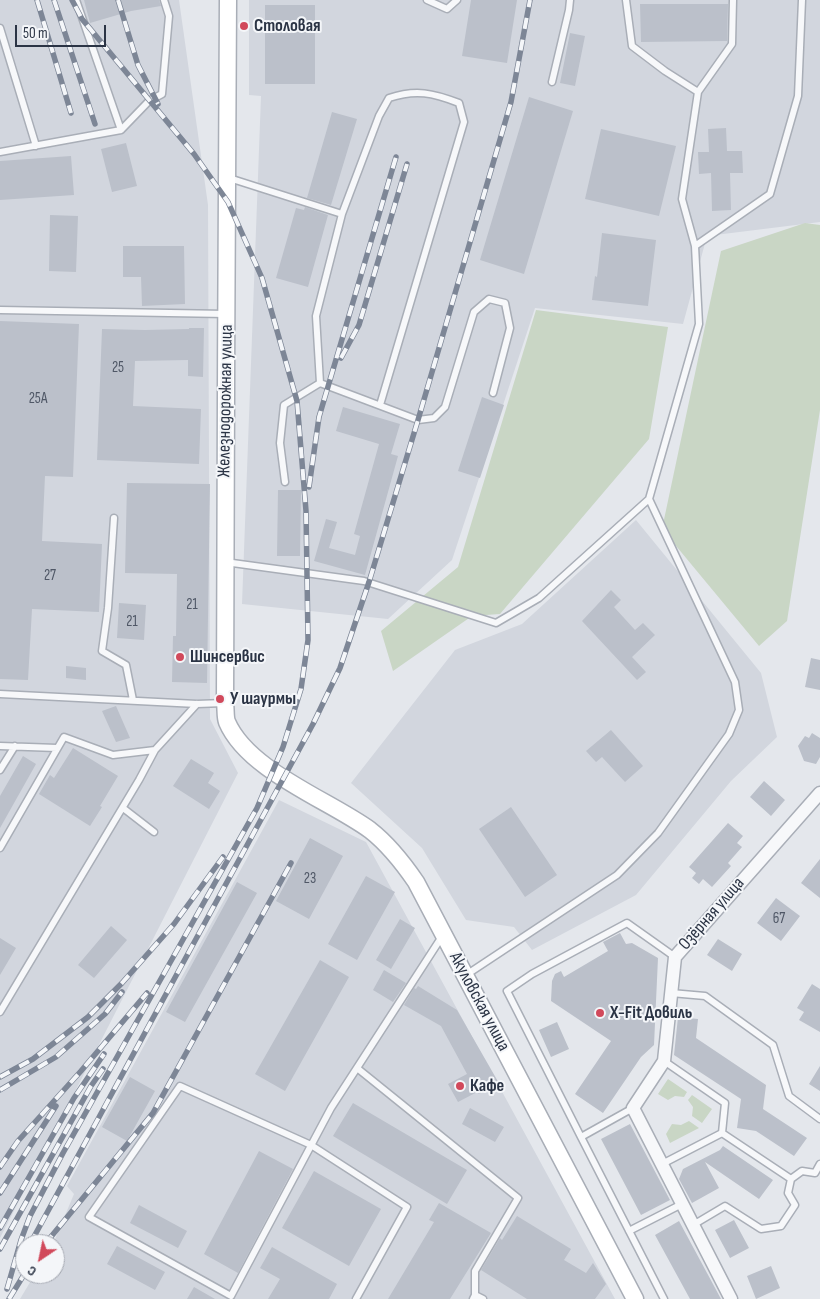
<!DOCTYPE html>
<html>
<head>
<meta charset="utf-8">
<style>
  body { margin:0 }
  #map { position:relative; width:820px; height:1299px; overflow:hidden; background:#e4e7ec; font-family:"Sofia Sans Condensed",sans-serif }
  canvas { display:block }
  .north { position:absolute; left:15px; top:1234px; width:50px; height:50px; box-sizing:border-box; background:#f4f6f9; border:1px solid #a4a8b1; border-radius:50%; rotate:214deg; font-size:14px; font-weight:700; line-height:20px; text-align:center; color:#2b3445 }
  .north::after { content:''; display:block; margin:auto; width:18px; height:22px; background:#d1495b; clip-path:polygon(50% 0,100% 100%,50% 72%,0 100%) }
  .scale { position:absolute; left:15px; top:25px; width:91px; height:22px; box-sizing:border-box; border:2px solid #2b3445; border-top:0; padding-left:6px; font-size:15px; line-height:18px; white-space:nowrap; color:#2b3445; -webkit-text-stroke:4px #f4f6f9; paint-order:stroke }
</style>
</head>
<body>
<div id="map">
<canvas width="820" height="1299"></canvas>
<div class="north">С</div>
<div class="scale">50 m</div>
</div>
<script>
const g = document.querySelector('canvas').getContext('2d');
g.lineJoin = 'round';
function paint(path, color) { g.fillStyle = color; g.fill(path, 'evenodd'); }
function stroke(path, color, width, dash) { g.strokeStyle = color; g.lineWidth = width; g.lineCap = dash ? 'butt' : 'round'; g.setLineDash(dash || []); g.stroke(path); }
function drawText(font, color, halo, rows, align = 'center') {
  g.font = font + ' "Sofia Sans Condensed",sans-serif'; g.lineWidth = 4; g.setLineDash([]); g.textBaseline = 'middle'; g.strokeStyle = halo; g.fillStyle = color; for (const [text, x, y, turn = 0] of rows) {
    g.save(); g.translate(x, y); g.rotate((+turn || 0) * Math.PI / 180); g.textAlign = isNaN(turn) ? turn : align; if (halo) g.strokeText(text, 0, 0); g.fillText(text, 0, 0); g.restore();
  }
}
paint(new Path2D(`
  M0,0H179L208,205L210,719L238,773L0,1238Z
  M249,0H820V222L707,236L683,324L535,308L452,560L388,619L242,604L261,96L249,95Z
  M636,520L761,673L777,737L731,781L636,895L532,950L514,927L466,920L422,848L351,783L455,650L522,624Z
  M279,800L366,842L615,1299H20L35,1274H55V1244H53L74,1194L67,1186Z`), '#d2d6de');
paint(new Path2D(`
  M805,223L820,225V410L787,621L759,646L662,529L721,251Z
  M536,310L668,327L649,439L500,614L472,616L393,671L381,631L458,567Z
  M668,1079L687,1092L684,1097L675,1096L668,1100L658,1094Z
  M692,1095L712,1109L702,1123L692,1116L693,1107L688,1100Z
  M689,1121L699,1128L670,1143L666,1134L672,1124L681,1125Z`), '#c9d6c5');
paint(new Path2D(`
  M84,0H159L161,6L131,11L90,23Z
  M471,0H517L507,63L462,56Z
  M640,4H728L727,41L641,42Z
  M265,5H315V84H265Z
  M570,33L585,36L575,86L560,83Z
  M529,97L573,111L524,274L480,260Z
  M332,112L357,119L331,205L307,198Z
  M726,128L727,151H742L743,173H730L731,210L712,211L711,173L699,174L698,152H709L708,129Z
  M601,129L676,146L659,216L585,199Z
  M126,143L137,186L112,192L101,149Z
  M71,156L74,195L0,200V161Z
  M305,207L328,215L308,287L276,278L296,208L304,210Z
  M50,215L78,216L76,272L49,271Z
  M602,233L656,240L648,306L592,300L595,276L597,277Z
  M123,246H184L185,304L142,306L141,277H123Z
  M0,321L79,324L73,477L45,476L42,541L102,544L99,612L32,609L28,680L0,679Z
  M189,328H204L203,377L188,376V360L135,361L133,406L201,409L199,464L97,460L102,329L145,330L189,329Z
  M482,397L504,405L480,478L458,471Z
  M343,407L400,424L391,454L398,456L365,575L314,561L326,519L337,522L329,548L355,555L360,536L354,534L379,444L336,431Z
  M127,483L210,484L207,683L172,682L173,636H176L177,574L125,573Z
  M278,490H301L300,556H277Z
  M611,590L621,600L614,607L635,630L643,623L655,635L632,657L646,672L637,680L582,621Z
  M119,603L146,605L144,640L117,638Z
  M811,658L820,660V690L805,687Z
  M66,666L86,668V680L66,678Z
  M116,706L130,738L116,742L102,711Z
  M611,730L643,766L625,782L602,757L596,762L586,751Z
  M812,733L820,738V757L816,764L804,761L798,746L805,736L809,738Z
  M73,748L118,776L100,806L102,807L90,826L39,794L50,775L54,778Z
  M23,756L36,764L0,828V796Z
  M191,759L214,773L208,783L220,791L209,809L173,786Z
  M764,781L785,800L771,816L750,797Z
  M511,807L557,875L525,897L479,829Z
  M728,823L743,836L737,843L742,847L728,863L731,866L712,887L703,879L699,884L692,878L696,873L689,867Z
  M310,838L343,856L309,919L276,901Z
  M820,859V898L801,883Z
  M366,876L395,892L357,960L328,944Z
  M237,882L257,893L185,1022L166,1012Z
  M776,898L800,916L781,941L757,923Z
  M400,919L415,928L391,969L376,960Z
  M111,926L127,940L94,978L78,965Z
  M620,933L626,944L632,943L658,958L654,1045L641,1057L603,1113L575,1094L611,1041L551,1001L552,981L555,974L561,971L564,977L608,951L603,942Z
  M0,938L16,948L0,975Z
  M718,939L742,954L732,971L707,955Z
  M320,960L349,977L285,1091L255,1074Z
  M384,970L406,983L393,1002L373,990Z
  M812,984L820,989V1032L799,1020L804,1012L797,1008Z
  M418,986L457,1010L500,1085L478,1094L481,1090L458,1102L448,1084L467,1074L441,1026L404,1005L414,988L416,989Z
  M678,1017L698,1019L696,1038L766,1085L763,1109L807,1138L794,1156L756,1131L737,1128L741,1099L674,1055Z
  M557,1022L569,1049L551,1057L539,1030Z
  M820,1066V1091L809,1084Z
  M130,1077L155,1091L127,1141L102,1127Z
  M353,1103L467,1170L447,1204L333,1136Z
  M470,1108L504,1127L495,1142L462,1124Z
  M630,1124L670,1200L641,1215L601,1139Z
  M723,1146L773,1180L759,1199L705,1162L719,1188L692,1203L679,1179L683,1169L720,1150Z
  M259,1151L293,1169L238,1273L204,1254Z
  M314,1171L381,1209L349,1266L282,1228Z
  M439,1203L491,1233L450,1299H388L434,1222L429,1220Z
  M139,1205L187,1231L178,1248L130,1223Z
  M517,1216L571,1249L564,1260L586,1273L593,1263L606,1284L595,1299H527L481,1270L500,1238L502,1240Z
  M734,1220L749,1248L730,1258L715,1230Z
  M679,1221L721,1299H690L655,1235Z
  M117,1246L165,1272L155,1290L107,1264Z
  M272,1247L337,1284L329,1299H268L280,1279L260,1268Z
  M771,1266L780,1288L756,1299L747,1276Z
  M194,1287L215,1299H187Z`), '#bbc0ca');
const lane = new Path2D(`
  M427,0L447,9L457,0
  M626,0L632,46L665,71L698,92
  M0,28L36,146
  M552,82L569,10L570,0
  M121,130L149,101L162,94L169,16L164,0
  M0,152L121,130L76,0
  M229,178L342,214L316,316L320,383L418,420L434,418L445,407L474,312L489,299L505,303L510,328L493,393
  M342,214L379,116L389,98C416,89 433,93 459,103L464,122L380,405
  M695,246L770,194L798,96L802,0
  M0,310L226,314
  M285,482L280,443L284,405L320,383
  M649,499L699,324L695,246L682,199L698,92L732,44L733,0
  M114,518L108,608L102,651L126,665L133,700
  M225,562L364,581L496,623L539,598L649,499L735,682L739,710L729,734L658,833L617,875L466,975
  M0,694L197,704L224,703
  M0,746L57,748
  M0,770L15,746
  M123,808L154,832
  M0,848L64,737L113,755L155,750
  M671,993L705,996L773,1045L789,1096L820,1119
  M0,1012L139,780L155,750L197,704
  M664,1061L725,1103L722,1133L791,1179
  M357,1068L518,1198L475,1271V1295L473,1299
  M633,1108L581,1137L507,991L532,974L627,923L675,957
  M581,1137L664,1299
  M662,1164L722,1133
  M693,1225L725,1206L761,1229L781,1226L795,1205L788,1193L791,1179L802,1171L815,1173L820,1164
  M629,1231L682,1204
  M475,1295L483,1299
  M356,1299L407,1207L311,1145L180,1086L89,1217L231,1296L331,1108L443,935`);
const street = new Path2D(`
  M731,1299L633,1108L664,1061L675,957L820,793`);
const secondary = new Path2D(`
  M228,0C228,234 224,469 225,703C226,709 225,717 227,722C248,771 329,800 370,830C388,844 403,863 416,882L635,1299`);
stroke(lane, '#a9aeb7', 9);
stroke(street, '#a9aeb7', 15);
stroke(secondary, '#a9aeb7', 19);
stroke(lane, '#f7f8fa', 6);
stroke(street, '#f7f8fa', 12);
stroke(secondary, '#fff', 16);
const rail = new Path2D(`
  M37,0L71,113
  M54,0L95,124
  M118,0L138,65L158,104
  M341,358L359,325L407,164
  M309,487L319,417L396,157
  M0,1077L33,1059L88,1017L122,983L174,924L223,857
  M0,1090L56,1057L105,1014L122,992
  M0,1167L18,1141L81,1071L147,993
  M0,1193L56,1106
  M0,1228L74,1098L104,1054
  M30,1244L313,724L340,668L369,582L418,420L511,102L530,0
  M45,1244L153,1113L291,863
  M0,1249L91,1086L103,1069
  M7,1289L21,1240L30,1216L63,1153L257,808L283,747L301,689L308,640L306,511L297,401L262,278L228,202L194,154L82,19L72,0
  M9,1299L25,1273`);
stroke(rail, '#7d8696', 5.5);
stroke(rail, '#f4f6f9', 4, [11]);
for (const [x, y, r, color] of [
  [244,26,5,"#d1495b"],
  [180,657,5,"#d1495b"],
  [220,699,5,"#d1495b"],
  [600,1013,5,"#d1495b"],
  [460,1086,5,"#d1495b"]
]) { const dot = new Path2D(); dot.arc(x, y, r, 0, 2 * Math.PI); g.fillStyle = color; g.fill(dot); stroke(dot, '#f4f6f9', 2); }
drawText('15px', '#4f5766', null, [
  ["25",118,368],
  ["25А",38,399],
  ["27",50,576],
  ["21",192,605],
  ["21",132,622],
  ["23",310,879],
  ["67",779,919]
]);
drawText('bold 18px', '#2b3445', '#f4f6f9', [
  ["Столовая",254,26],
  ["Шинсервис",190,657],
  ["У шаурмы",230,699],
  ["X-Fit Довиль",610,1013],
  ["Кафе",470,1086]
], 'left');
drawText('18px', '#2b3445', '#f4f6f9', [
  ["Железнодорожная улица",226,401,-89],
  ["Озёрная улица",712,914,-49],
  ["Акуловская улица",479,1002,62]
]);
</script>
</body>
</html>
